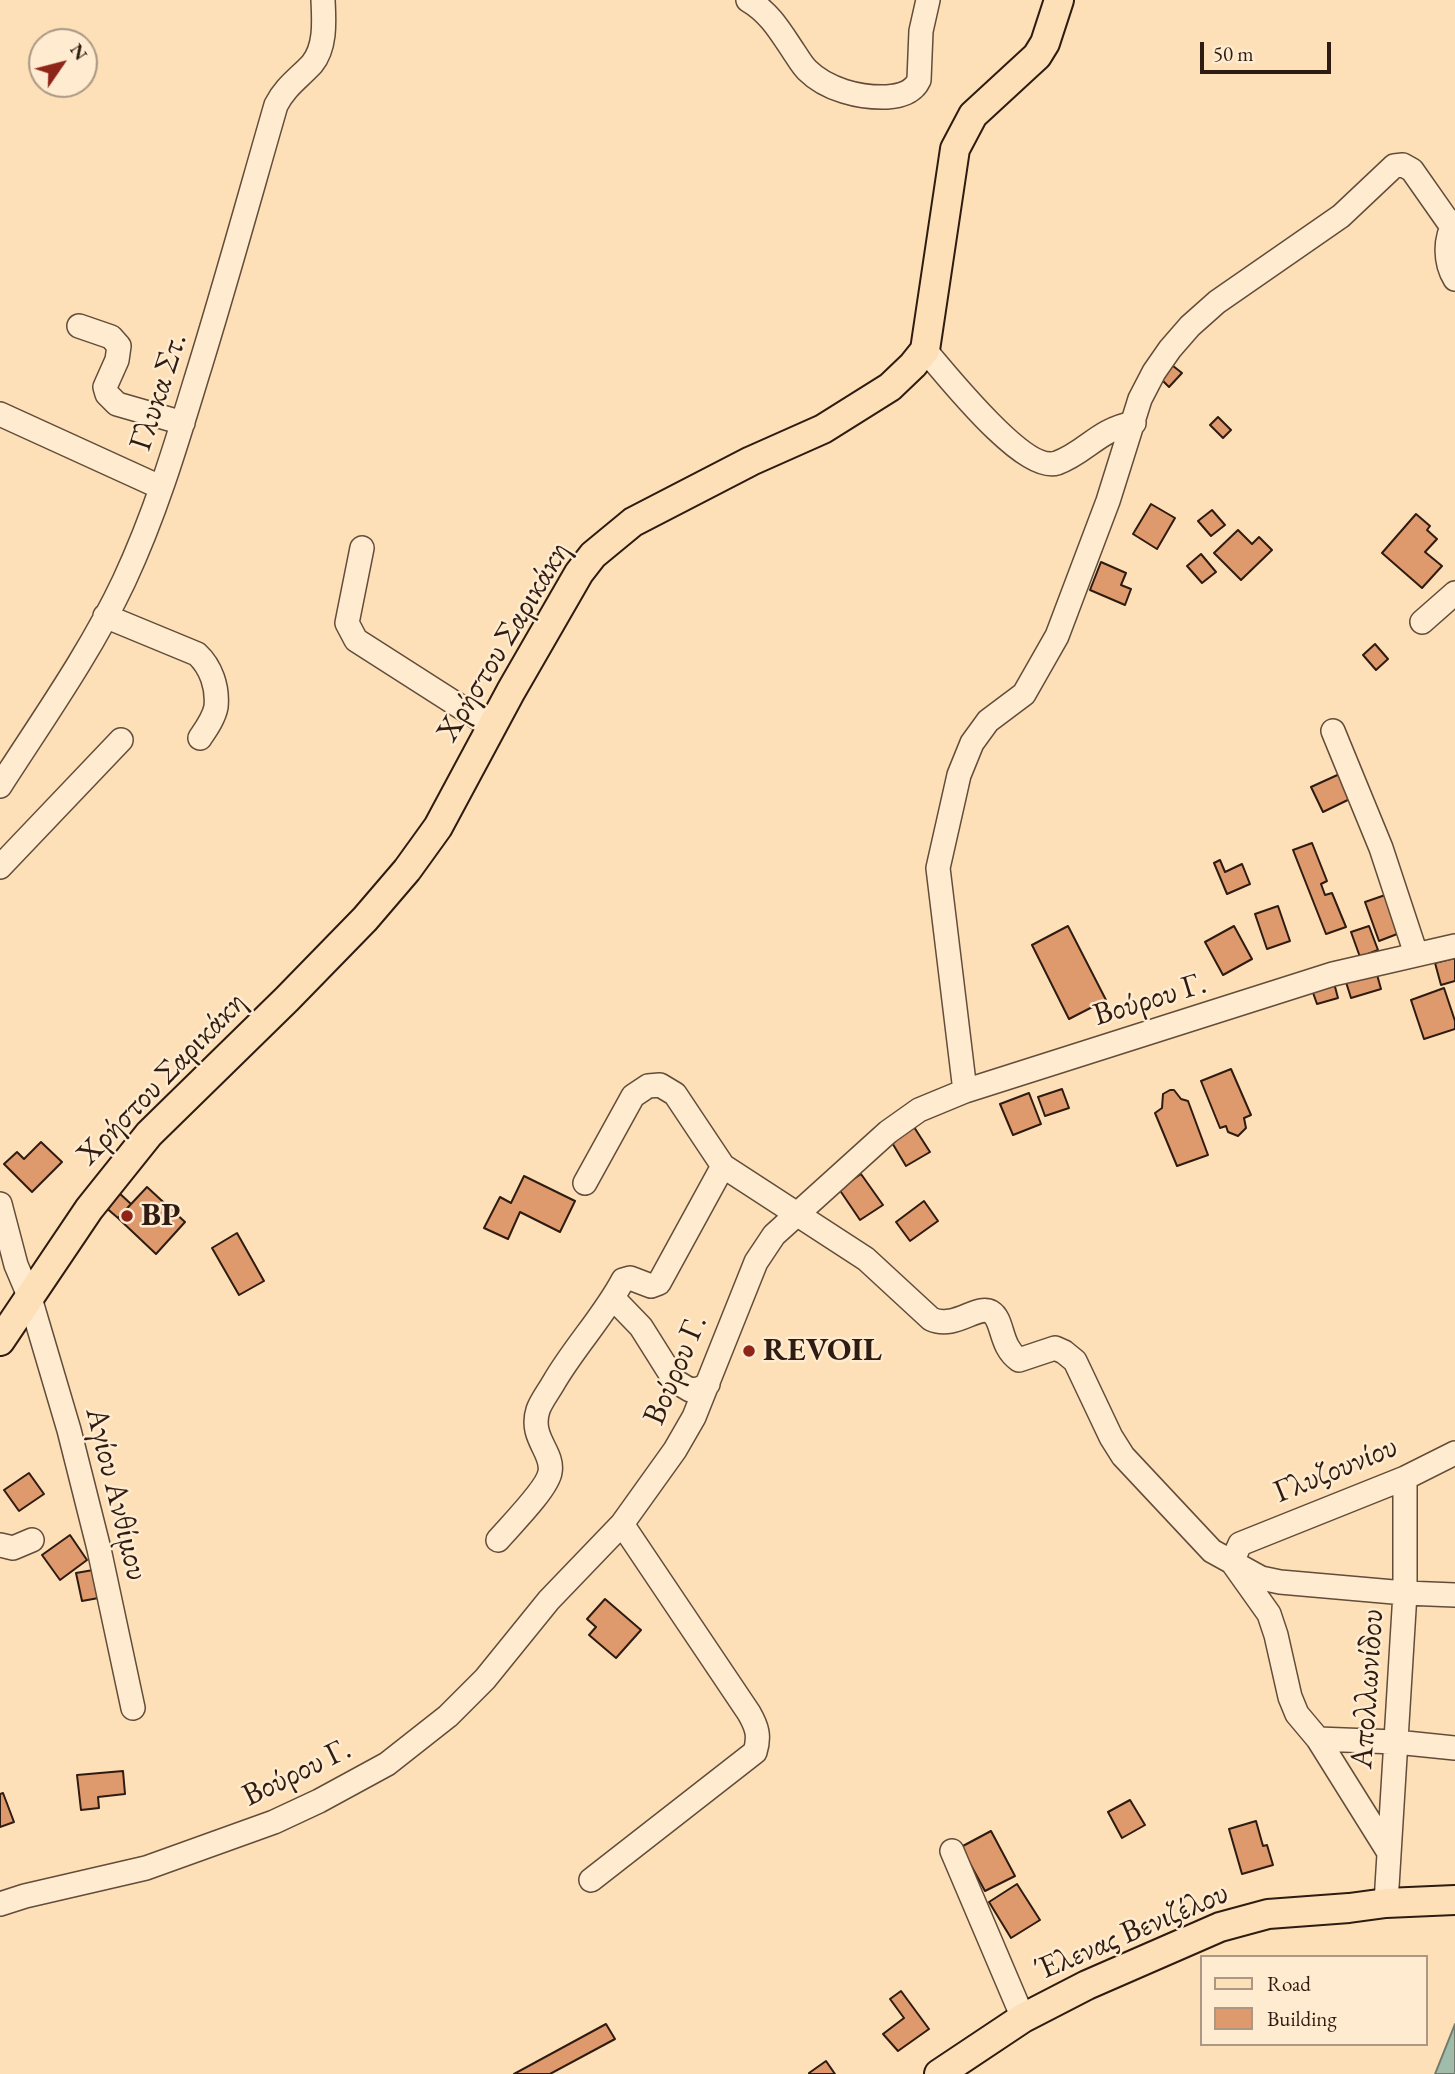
<!DOCTYPE html>
<html>
<head>
<meta charset="utf-8">
<style>
  body { margin:0 }
  #map { position:relative; width:1455px; height:2074px; overflow:hidden; background:#fde0b7; font-family:"EB Garamond",serif }
  canvas { display:block }
  .legend { position:absolute; left:1200px; top:1955px; width:228px; height:91px; box-sizing:border-box; background:#feebd0; border:2px solid #ab9884; margin:0; padding:9px 12px; list-style:none; font-size:21px; color:#2e1b11 }
  .legend li { display:flex; align-items:center; gap:14px; height:35px }
  .legend b { width:35px; border:2px solid #ab9884 }
  .north { position:absolute; left:28px; top:28px; width:70px; height:70px; box-sizing:border-box; background:#feebd0; border:2px solid #ab9884; border-radius:50%; rotate:55deg; font-size:19px; font-weight:700; line-height:28px; text-align:center; color:#2e1b11 }
  .north::after { content:''; display:block; margin:auto; width:24px; height:32px; background:#8f2418; clip-path:polygon(50% 0,100% 100%,50% 72%,0 100%) }
  .scale { position:absolute; left:1200px; top:42px; width:131px; height:32px; box-sizing:border-box; border:4px solid #2e1b11; border-top:0; padding-left:9px; font-size:21px; line-height:24px; white-space:nowrap; color:#2e1b11; -webkit-text-stroke:5px #feebd0; paint-order:stroke }
</style>
</head>
<body>
<div id="map">
<canvas width="1455" height="2074"></canvas>
<ul class="legend">
<li><b style="height:9px;background:#fde0b7"></b>Road</li>
<li><b style="height:19px;background:#de996d"></b>Building</li>
</ul>
<div class="north">N</div>
<div class="scale">50 m</div>
</div>
<script>
const g = document.querySelector('canvas').getContext('2d');
g.lineJoin = 'round';
function paint(path, color) { g.fillStyle = color; g.fill(path, 'evenodd'); }
function stroke(path, color, width, dash) { g.strokeStyle = color; g.lineWidth = width; g.lineCap = dash ? 'butt' : 'round'; g.setLineDash(dash || []); g.stroke(path); }
function drawText(font, color, halo, rows, align = 'center') {
  g.font = font + ' "EB Garamond",serif'; g.lineWidth = 5; g.setLineDash([]); g.textBaseline = 'middle'; g.strokeStyle = halo; g.fillStyle = color; for (const [text, x, y, turn = 0] of rows) {
    g.save(); g.translate(x, y); g.rotate((+turn || 0) * Math.PI / 180); g.textAlign = isNaN(turn) ? turn : align; if (halo) g.strokeText(text, 0, 0); g.fillText(text, 0, 0); g.restore();
  }
}
const water = new Path2D(`
  M1455,2024V2074H1435Z`);
paint(water, '#a0bdab');
stroke(water, '#727c6d', 2);
const building = new Path2D(`
  M1168,362L1182,373L1169,387L1159,377Z
  M1218,417L1231,430L1223,438L1210,425Z
  M1151,504L1175,518L1157,549L1133,534Z
  M1212,510L1225,525L1211,536L1198,521Z
  M1416,514L1430,526L1427,530L1437,539L1425,552L1442,566L1422,588L1382,553Z
  M1238,530L1252,544L1259,537L1272,550L1241,580L1214,553Z
  M1201,554L1216,572L1202,583L1187,566Z
  M1101,562L1126,573L1121,585L1131,589L1125,605L1090,590Z
  M1375,644L1388,659L1376,670L1363,655Z
  M1344,772L1356,796L1323,812L1311,787Z
  M1312,843L1327,881L1321,884L1325,895L1332,893L1346,927L1326,934L1293,850Z
  M1220,860L1225,872L1242,864L1250,884L1227,894L1214,863Z
  M1391,893L1405,931L1379,941L1365,902Z
  M1278,906L1290,941L1267,949L1255,914Z
  M1068,926L1106,1000L1069,1019L1032,945Z
  M1234,926L1252,959L1223,975L1205,942Z
  M1369,926L1378,950L1360,957L1351,932Z
  M1455,958V981L1441,985L1435,963Z
  M1376,971L1381,989L1351,998L1345,979Z
  M1334,983L1338,998L1317,1004L1312,990Z
  M1444,988L1455,1021V1029L1424,1039L1411,1000Z
  M1231,1069L1251,1115L1244,1118L1246,1128L1238,1136L1228,1132L1226,1126L1220,1128L1201,1081Z
  M1062,1089L1069,1108L1045,1116L1038,1097Z
  M1170,1090H1174L1181,1099L1188,1101L1208,1155L1177,1166L1155,1113L1162,1108L1163,1094Z
  M1029,1093L1041,1124L1013,1135L1000,1104Z
  M914,1127L930,1152L906,1166L891,1141Z
  M41,1142L62,1162L32,1192L4,1164L17,1152L24,1159Z
  M861,1174L883,1205L860,1220L839,1189Z
  M524,1176L575,1201L560,1232L520,1212L508,1239L484,1228L500,1197L511,1203Z
  M147,1187L185,1222L156,1254L118,1218Z
  M117,1191L131,1204L118,1218L104,1206Z
  M924,1201L938,1221L910,1241L896,1222Z
  M237,1233L264,1281L239,1295L212,1248Z
  M29,1473L44,1494L19,1511L4,1490Z
  M70,1535L87,1560L60,1580L42,1555Z
  M99,1569L104,1597L82,1601L76,1573Z
  M605,1599L641,1630L616,1658L589,1635L596,1627L587,1619Z
  M123,1771L125,1794L98,1797L99,1808L81,1810L77,1775Z
  M3,1793L14,1822L0,1827V1794Z
  M1130,1800L1145,1825L1122,1838L1108,1812Z
  M1256,1821L1263,1846L1267,1845L1273,1865L1242,1874L1229,1829Z
  M991,1831L1015,1876L985,1891L961,1847Z
  M1017,1884L1040,1920L1011,1938L989,1902Z
  M901,1991L929,2029L898,2051L883,2034L904,2018L890,1999Z
  M606,2024L615,2039L550,2074H514Z
  M826,2061L835,2074H809V2073Z`);
paint(building, '#de996d');
stroke(building, '#2e1b11', 2);
const minor = new Path2D(`
  M748,0C770,13 780,31 794,52C798,58 802,65 807,70C827,90 860,98 887,97C900,96 913,93 919,80L921,31L928,0
  M1455,222C1444,239 1445,263 1455,279
  M79,326L111,337L119,346L117,360L105,387L107,394L117,404L183,423
  M925,350C946,374 1024,474 1057,463C1087,452 1097,430 1134,423
  M0,414L160,487
  M362,548L347,623L356,640L492,727
  M105,616L197,654C211,667 218,687 216,707C214,718 206,729 200,738
  M1422,622L1455,593
  M1333,731L1381,848L1416,954
  M0,786C43,719 90,653 124,581C155,515 176,445 197,376C225,286 250,195 276,105C285,87 299,78 312,64C326,47 324,21 323,0
  M0,867L121,740
  M965,1091L938,868L959,775L972,743L988,721L1024,694L1057,636L1108,501L1140,399L1154,372L1170,349L1190,326L1217,302L1341,216L1394,166L1403,165L1412,170L1452,227
  M585,1183L633,1096L648,1086L660,1085L675,1094L723,1166L866,1259L931,1319C955,1330 977,1304 991,1312C1004,1320 999,1346 1019,1360L1055,1348L1064,1352L1075,1361L1111,1437L1123,1456L1212,1551L1261,1578L1280,1582L1405,1593L1455,1595
  M0,1204L16,1265L30,1298L69,1430L99,1549L133,1708
  M613,1298L641,1327L675,1381L690,1390L699,1389L708,1384
  M498,1540C510,1526 548,1488 550,1472C554,1452 529,1438 538,1410C541,1401 549,1391 554,1382C575,1346 604,1316 623,1280L630,1278L651,1286L659,1283L723,1166
  M0,1545L13,1548L32,1540
  M1318,1739L1396,1742L1455,1748
  M952,1851L1023,2018
  M1388,1851L1318,1739L1297,1714L1290,1697L1276,1635L1269,1614L1232,1562L1240,1544L1405,1478L1455,1453
  M591,1880L755,1752C760,1736 757,1727 749,1713L622,1524
  M1386,1903L1405,1593V1478
  M0,1904L25,1896L146,1868L274,1822L319,1801L387,1764L448,1716L485,1679L549,1600L622,1524L675,1450L694,1417L756,1262L774,1235L888,1132L919,1110L965,1091L1333,974L1455,946`);
const major = new Path2D(`
  M0,1341L89,1209L149,1134L287,999L365,919L407,870L438,827L511,691L579,573L593,555L633,522L751,461L823,429L890,387L913,365L925,350L955,149L973,115L1037,56L1045,43L1059,0
  M939,2074L1023,2018L1087,1985L1220,1927L1268,1914L1349,1908L1386,1903L1455,1900`);
stroke(minor, '#624c3a', 26);
stroke(major, '#2e1b11', 32);
stroke(minor, '#feebd0', 23);
stroke(major, '#fde0b7', 28);
for (const [x, y, r, color] of [
  [127,1216,7,"#8f2418"],
  [749,1351,7,"#8f2418"]
]) { const dot = new Path2D(); dot.arc(x, y, r, 0, 2 * Math.PI); g.fillStyle = color; g.fill(dot); stroke(dot, '#feebd0', 2.5); }
drawText('32px', '#2e1b11', '#feebd0', [
  ["Γλυκα Στ.",159,392,-72],
  ["Χρήστου Σαρικάκη",504,642,-59],
  ["Βούρου Γ.",1150,1000,-17],
  ["Χρήστου Σαρικάκη",162,1079,-46],
  ["Βούρου Γ.",676,1370,-67],
  ["Γλυζουνίου",1336,1470,-22],
  ["Αγίου Ανθίμου",116,1494,76],
  ["Απολλωνίδου",1368,1689,-86],
  ["Βούρου Γ.",297,1773,-26],
  ["Έλενας Βενιζέλου",1132,1932,-23]
]);
drawText('bold 32px', '#2e1b11', '#feebd0', [
  ["BP",141,1216],
  ["REVOIL",763,1351]
], 'left');
</script>
</body>
</html>
